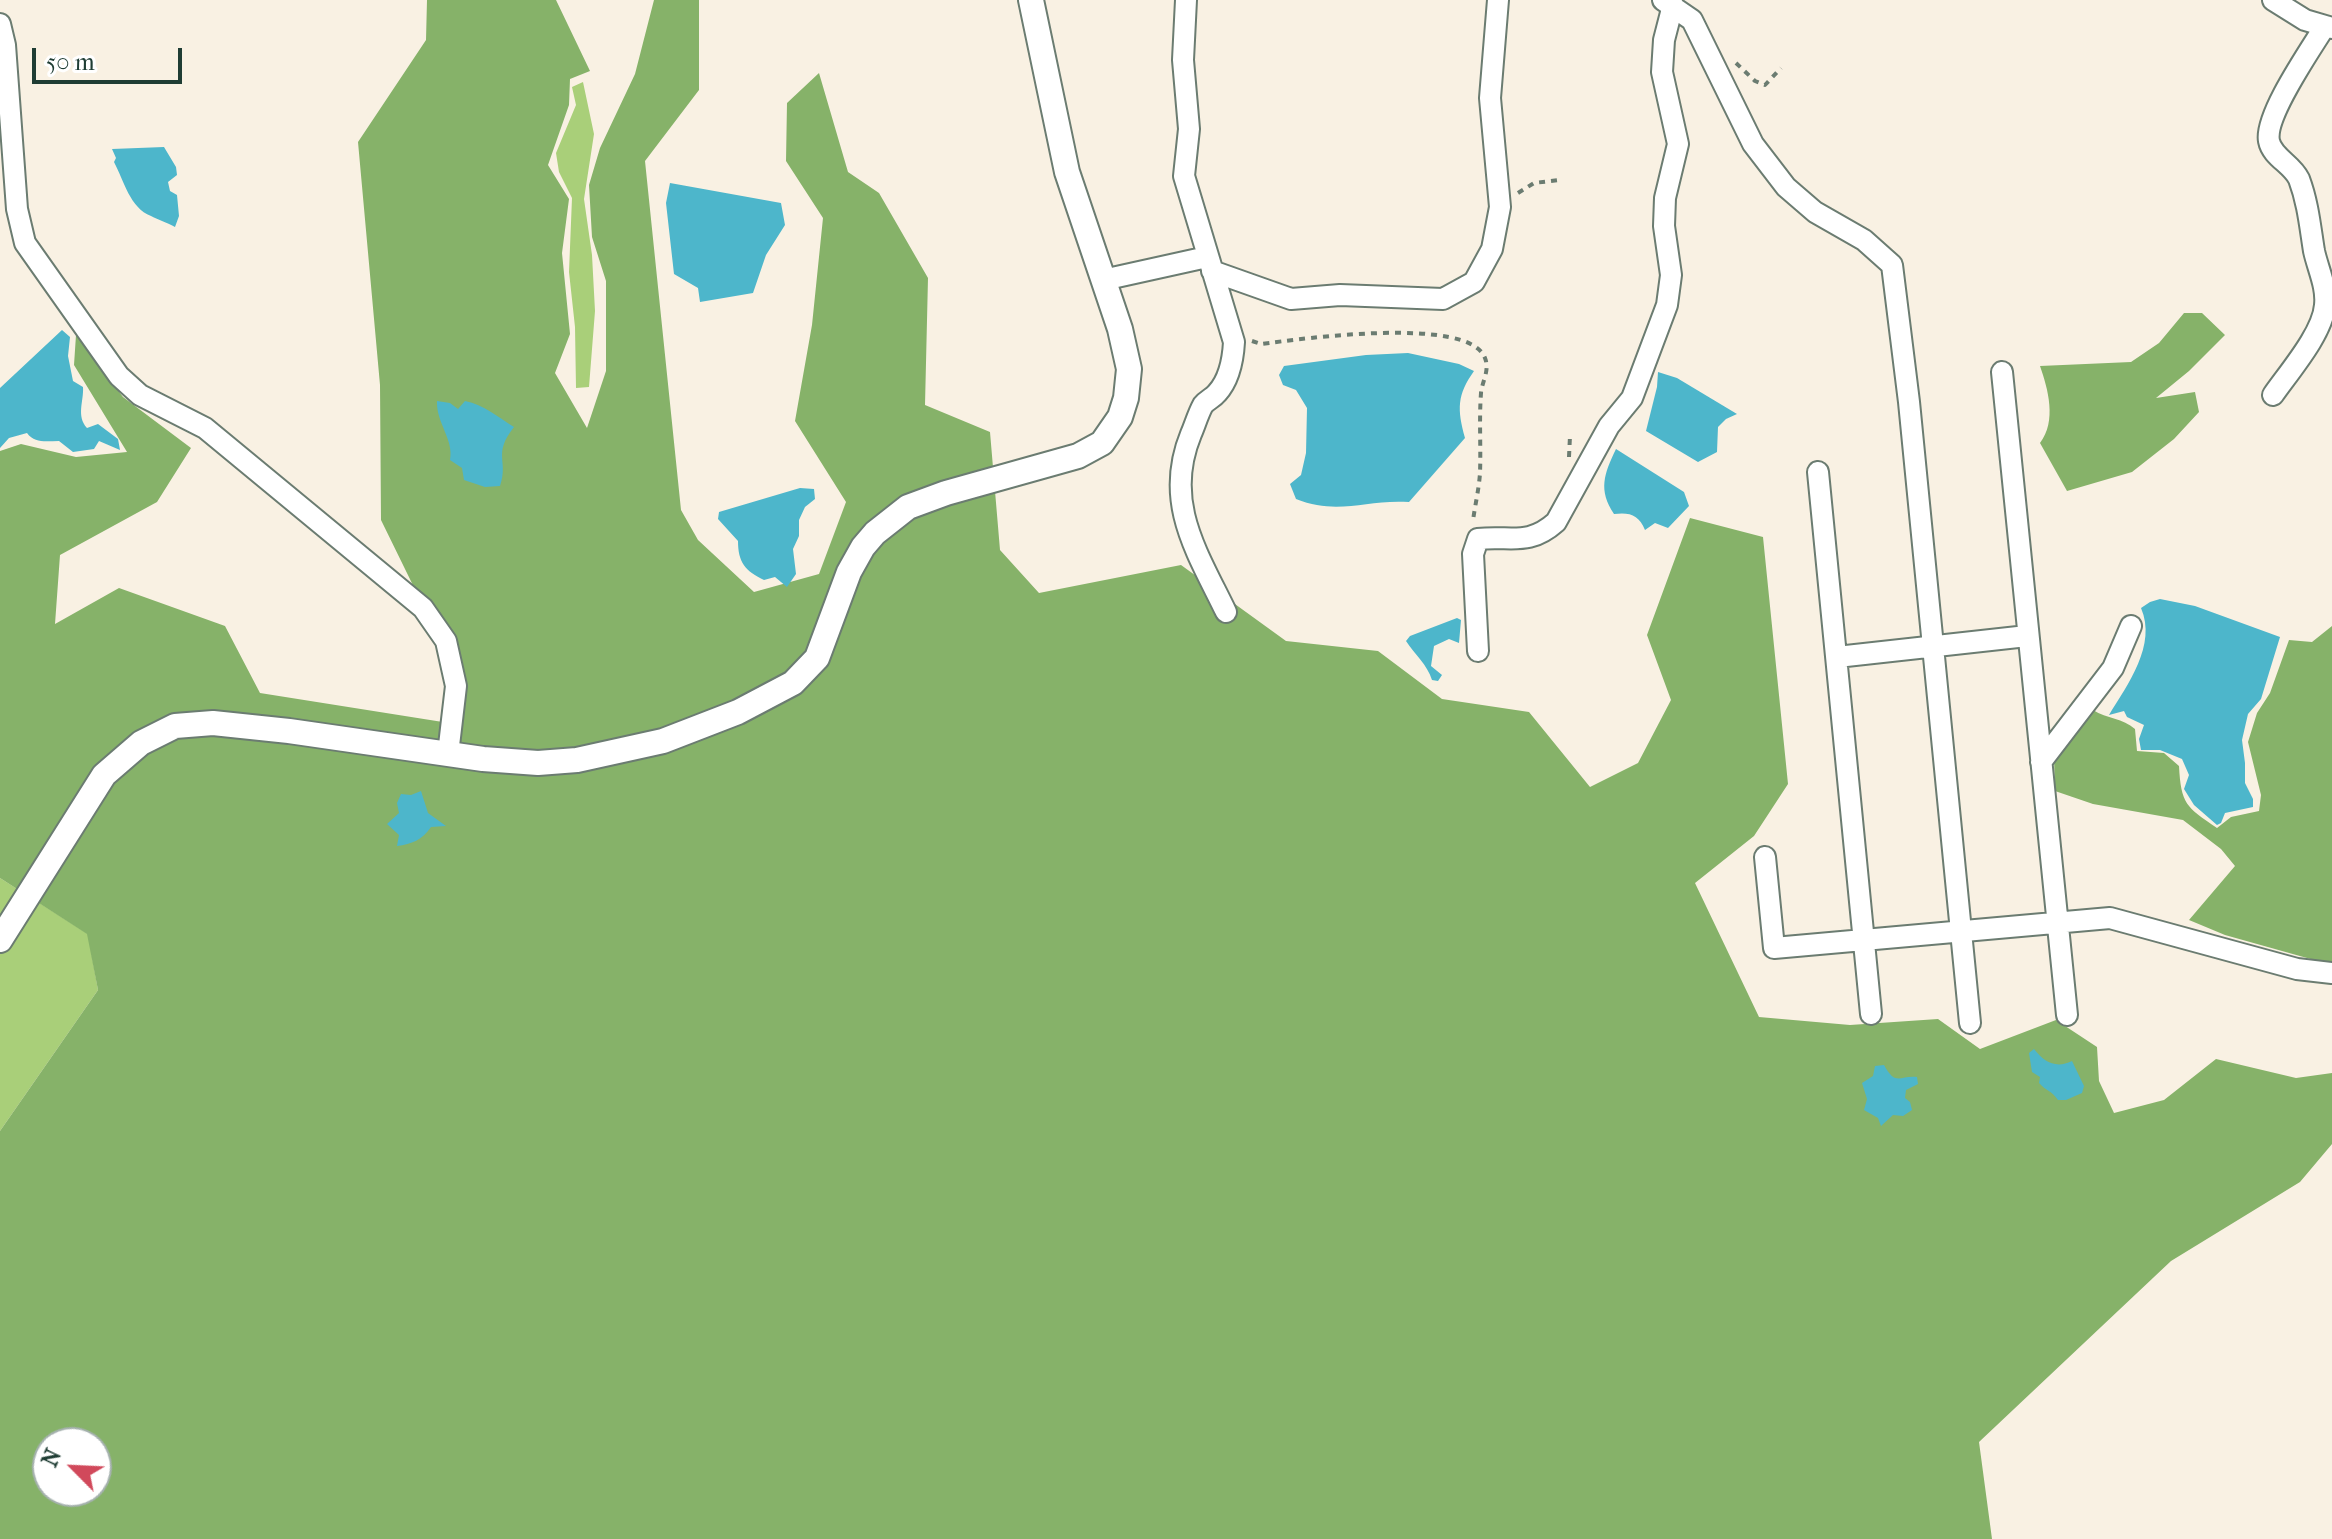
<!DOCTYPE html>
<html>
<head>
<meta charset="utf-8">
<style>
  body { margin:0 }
  #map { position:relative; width:2332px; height:1539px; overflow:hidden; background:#f9f1e3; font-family:"IM FELL French Canon",serif }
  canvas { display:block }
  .north { position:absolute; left:32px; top:1427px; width:80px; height:80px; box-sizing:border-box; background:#fff; border:2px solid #a5b1ae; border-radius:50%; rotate:294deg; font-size:22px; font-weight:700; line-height:32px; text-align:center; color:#1f3d34 }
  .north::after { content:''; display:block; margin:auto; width:28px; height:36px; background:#d1495b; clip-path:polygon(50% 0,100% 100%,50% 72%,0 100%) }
  .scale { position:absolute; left:32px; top:48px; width:150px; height:36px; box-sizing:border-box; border:4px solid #1f3d34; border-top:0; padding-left:10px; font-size:24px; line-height:28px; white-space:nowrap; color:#1f3d34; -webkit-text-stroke:6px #fff; paint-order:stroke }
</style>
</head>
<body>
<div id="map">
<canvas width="2332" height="1539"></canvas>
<div class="north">N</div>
<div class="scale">50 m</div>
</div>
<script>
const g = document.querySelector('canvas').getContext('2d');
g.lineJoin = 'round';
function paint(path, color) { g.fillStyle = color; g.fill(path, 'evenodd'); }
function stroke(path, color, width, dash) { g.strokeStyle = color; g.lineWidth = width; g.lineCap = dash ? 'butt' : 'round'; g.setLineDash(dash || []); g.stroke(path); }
paint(new Path2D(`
  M583,82L594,134L584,199L592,255L595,311L589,387L576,388L575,327L569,272L572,198L559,172L556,153L576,105L572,87Z
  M0,878L88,934L98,990L0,1131Z`), '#a9cf79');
paint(new Path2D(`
  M427,0H556L590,71L570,79L569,105L548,165L569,199L562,253L570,334L555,373L587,428L606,371V281L592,237L589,185L600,148L635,74L654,0H699V90L645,161L681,510L698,540L754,592L819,574L846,502L795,421L812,325L823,218L786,161L787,103L819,73L848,172L879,193L928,278L925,405L990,432L1000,550L1039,593L1181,565L1286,641L1378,651L1442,699L1529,712L1590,787L1638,763L1671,700L1647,635L1690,518L1763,537L1788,784L1754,836L1695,883L1759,1017L1850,1025L1938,1019L1980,1049L2056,1020L2097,1047L2099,1081L2114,1113L2164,1100L2216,1059L2296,1078L2332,1073V1144L2300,1182L2171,1261L1979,1442L1992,1539H0V1131L98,990L87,934L0,878V451L21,444L76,457L127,452L74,365L76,335L123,397L191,448L157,502L60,555L55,624L119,588L225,626L260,693L449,723L452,665L381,520L380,385L358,142L426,40ZM48,1443H96V1491H48Z
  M2184,313H2202L2225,335L2189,371L2156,398L2195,392L2199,412L2174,439L2132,472L2067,491L2040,443C2057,421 2048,389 2040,366L2131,362L2159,343Z
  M2332,626V965L2225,935L2189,920L2235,866L2221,849L2183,820L2093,804L2055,791L2054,758L2093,710C2107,719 2123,718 2135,729L2137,751L2164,753L2179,766C2181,804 2186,807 2217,828L2231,817L2259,811L2261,795L2248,742L2257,713L2270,693L2289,640L2312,642Z`), '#86b269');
paint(new Path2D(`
  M164,147L176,167L177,175L168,182L170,191L177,195L179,216L175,227C166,222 159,220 151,216C130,208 124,181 114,162L116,158L112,149Z
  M670,183L781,203L785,225L766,255L753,293L700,302L698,288L674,274L666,203Z
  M62,330L70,337L68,356L73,381L83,387C84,401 76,416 87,428L98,424L118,439L120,450L99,441L94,449L73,452L59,441C47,441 35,444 27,433L9,438L0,448V388Z
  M1408,353L1459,364L1474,371C1457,395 1457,409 1465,438L1409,502C1366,499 1339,516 1296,499L1290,484L1301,475L1306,453L1307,408L1296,390L1283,385L1279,375L1284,366L1366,355Z
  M1658,372L1677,378L1737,414L1726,419L1718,427L1717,452L1698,462L1646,431L1657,387Z
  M437,401L450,403L458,409L465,401C484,405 498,417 514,427C492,455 509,460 500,486L485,487L464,480L462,468L450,460C454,439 436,423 437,401Z
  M1616,449L1684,492L1689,506L1668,528L1655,523L1645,530C1639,515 1630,512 1614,514C1598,490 1604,474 1616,449Z
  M800,488L814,489L815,499L805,507L799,520V536L793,549L796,574L787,587L775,577L764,580C745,571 738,562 738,541L718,519L719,512Z
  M2160,599L2195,606L2280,637L2261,699L2248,714L2242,740L2245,763V783L2253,799V807L2225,813L2221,823L2217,825L2194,805L2184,789L2189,775L2182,759L2160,750H2141L2139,739L2144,725L2127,717L2124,711L2109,715C2128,684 2157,645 2141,608L2150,602Z
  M1457,618L1461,620L1459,643L1449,639L1434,646L1431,666L1442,675L1438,681L1432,680C1427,664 1415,655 1406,641L1410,636Z
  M421,791L428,813L446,826L431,827C422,840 412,844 397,846L399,835L387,824L399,813L397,803L401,794L411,795Z
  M2034,1049C2044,1062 2056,1069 2072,1061L2084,1086L2082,1093L2066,1100H2058C2051,1090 2046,1091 2039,1083L2040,1077L2032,1072L2029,1053Z
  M1884,1065C1896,1087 1900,1075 1917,1077L1918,1084L1906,1090L1905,1098L1910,1102L1912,1110L1903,1116L1893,1115L1881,1126L1878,1118L1864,1110L1867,1099L1862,1083L1873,1076L1875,1066Z`), '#4db6cb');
const minor = new Path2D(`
  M1186,0L1183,60L1189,129L1184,176L1234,342C1233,360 1229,380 1217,393C1213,398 1207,400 1203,405C1198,414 1195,425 1191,434C1163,502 1197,552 1226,612
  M1663,0L1692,20L1753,144L1786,187L1815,212L1864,240L1892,265L1909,402L1970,1023
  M2273,0L2305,20L2332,28
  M0,24L5,45L17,209L25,243L119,376L140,395L205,428L423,608L446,641L456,686L448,754
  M1212,271L1291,299L1340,295L1443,299L1474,282L1492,249L1500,207L1490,98L1498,0
  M1103,280L1207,257
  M2002,372L2067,1015
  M2273,395C2289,372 2323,333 2325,305C2327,287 2318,269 2314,251C2310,226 2308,203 2299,179C2292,164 2272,157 2269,141C2264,116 2311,49 2325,26
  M1818,472L1871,1014
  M1478,651L1473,554L1478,539C1510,535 1528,547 1556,522L1609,426L1632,398L1667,305L1671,275L1664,226L1665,198L1678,144L1662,72L1664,40L1673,5
  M1837,657L2027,636
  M2041,762L2113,668L2131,626
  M1765,857L1774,948L2110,918L2297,969L2332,973`);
const tertiary = new Path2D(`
  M0,940L104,775L141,743L175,726L213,723L289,731L483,759L538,763L577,760L663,741L738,712L793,683L817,658L849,572L863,547L875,533L908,507L946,493L1078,456L1102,443L1120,417L1126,398L1129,369L1120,329L1067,172L1031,0`);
stroke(minor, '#6b7c71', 24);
stroke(tertiary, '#6b7c71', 28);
stroke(new Path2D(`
  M1736,63L1755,81L1765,85L1781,68
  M1518,193L1534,183L1559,180
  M1252,341L1261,344C1300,339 1469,315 1485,358C1490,371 1482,381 1481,393C1479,420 1481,447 1480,473C1479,489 1475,505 1473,521
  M1569,457L1570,436`), '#6b7c71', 4, [6, 6]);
stroke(minor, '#fff', 20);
stroke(tertiary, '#fff', 24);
</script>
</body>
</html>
